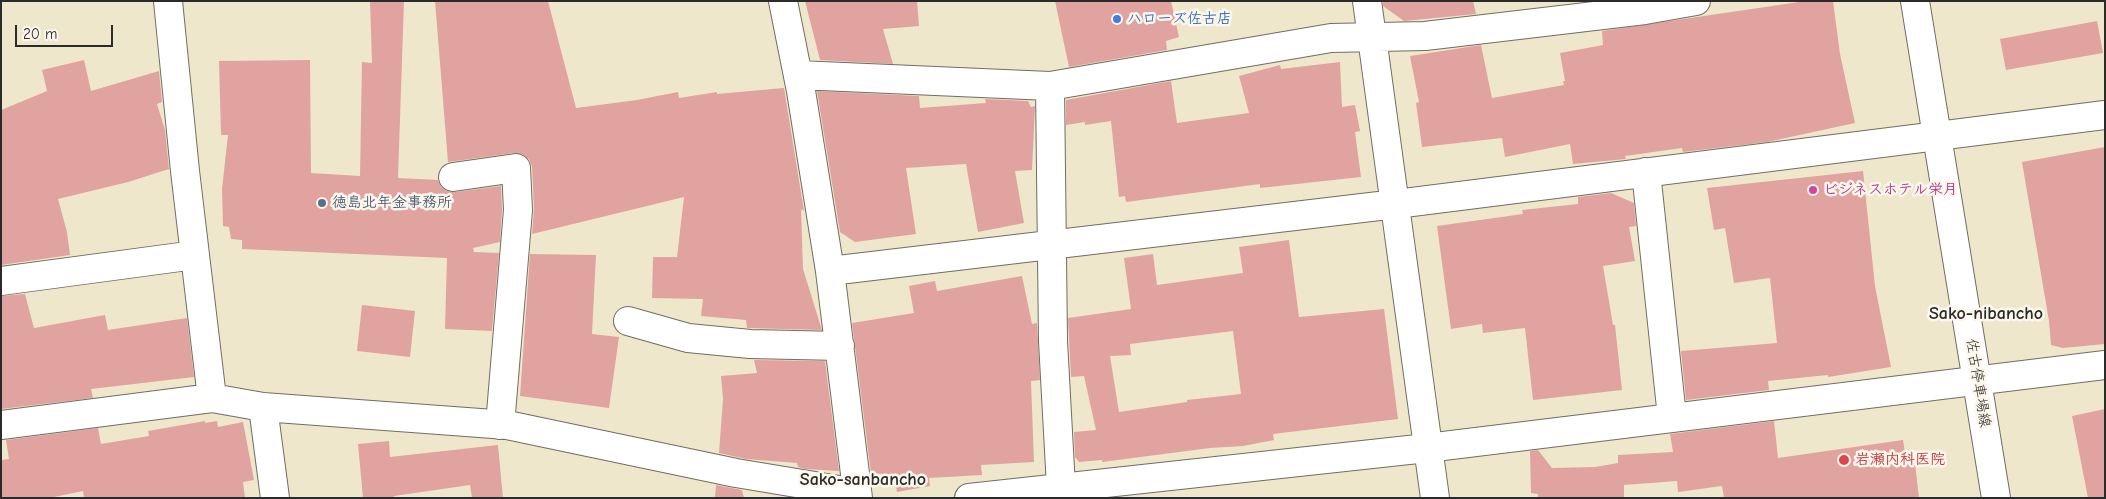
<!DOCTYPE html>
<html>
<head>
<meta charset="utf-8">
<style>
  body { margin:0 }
  #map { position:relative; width:2106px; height:499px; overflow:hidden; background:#efe7cb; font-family:"Comic Neue",sans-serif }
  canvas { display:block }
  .frame { position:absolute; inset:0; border:2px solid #2b2b2b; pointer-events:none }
  .scale { position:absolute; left:15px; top:25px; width:98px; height:22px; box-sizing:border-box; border:2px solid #2b2b2b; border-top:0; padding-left:6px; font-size:15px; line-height:18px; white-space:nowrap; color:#2b2b2b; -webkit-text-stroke:4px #fbf7ec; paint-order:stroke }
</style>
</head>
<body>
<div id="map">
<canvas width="2106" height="499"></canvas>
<div class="frame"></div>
<div class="scale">20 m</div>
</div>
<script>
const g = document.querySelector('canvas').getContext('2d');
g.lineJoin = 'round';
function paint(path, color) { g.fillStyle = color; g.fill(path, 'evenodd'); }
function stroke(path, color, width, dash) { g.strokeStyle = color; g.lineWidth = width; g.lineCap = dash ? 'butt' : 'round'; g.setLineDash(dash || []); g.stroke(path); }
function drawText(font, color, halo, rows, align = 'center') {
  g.font = font + ' "Comic Neue","Klee One",sans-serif'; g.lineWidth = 5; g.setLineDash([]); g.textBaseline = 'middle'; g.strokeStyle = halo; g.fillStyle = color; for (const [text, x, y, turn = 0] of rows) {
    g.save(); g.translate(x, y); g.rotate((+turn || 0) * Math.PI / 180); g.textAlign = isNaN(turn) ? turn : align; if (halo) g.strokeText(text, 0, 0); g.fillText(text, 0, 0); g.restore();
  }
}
paint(new Path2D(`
  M370,1H404L398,178L438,180L441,187L447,191L455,192L501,186L502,210L500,242L473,248L474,252L499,253L492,331L445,329L447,258L242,249V240L231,239L229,227L223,226L222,189L228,135H221L219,61L310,60L311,173L360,176L362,62L372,63Z
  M435,1H548L576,108L637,100L678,92L679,98L717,92V94L784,88L804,211L801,209L803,269L822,330L747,328L746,320L701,316L703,299L652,298L653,257H677L684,197L532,234L534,209L532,167L529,159L522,154L514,153L448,162Z
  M805,1H917L919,26L883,29L893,64L820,60Z
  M1055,1H1171L1179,37L1166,41L1167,50L1069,67Z
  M1383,1H1473L1476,14L1404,21L1383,6Z
  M1806,1H1833L1840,54L1855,123L1767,142L1683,152L1682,148L1625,156L1626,159L1573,164L1570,144L1505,157L1502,138L1422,147L1416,103L1419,102L1410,56L1481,45L1492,98L1564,85L1563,81H1565L1560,53L1603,45L1602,31Z
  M2097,21L2103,53L2006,70L2000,39Z
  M84,60L91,91L159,71L162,102L157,104L165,130L169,169L128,182L58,199L67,232L70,255L1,265V110L47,91L42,70Z
  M1340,62L1342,107L1355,105L1360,131L1355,132L1361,177L1260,188V184L1126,202L1125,196L1119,197L1111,121L1085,125V122L1066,125V100L1171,81L1177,123L1249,113L1239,76L1280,65L1281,69Z
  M817,91L919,96L920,108L986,103L985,99L1028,101L1031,107L1035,106L1032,170L1015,171L1024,223L978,232L966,164L906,168L916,234L855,242L840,232Z
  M2105,147V344L2063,348L2051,345L2049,321L2022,162Z
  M1863,171L1875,286L1891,367L1828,377V375L1768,381L1769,390L1686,400L1681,351L1777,343L1770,278L1734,283L1725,228L1714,230L1707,188Z
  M1611,193L1634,203L1636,226L1629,227L1635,261L1603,266L1613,325H1615L1622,390L1533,400L1525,328L1483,333L1482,324L1451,329L1437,226L1523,214L1522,210L1578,204V197Z
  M1289,240L1299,317L1384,309L1398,419L1273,434L1274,440L1243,446L1210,448L1102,462V460L1079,462L1075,457L1074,432L1096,430L1084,376L1071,377L1068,318L1131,309L1124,258L1153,254L1157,285L1243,273L1239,247ZM1233,331L1241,394L1187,400V402L1119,412L1110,356L1131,355L1130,344Z
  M530,254L596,255L592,334L619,337L609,408L520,396Z
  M1022,276L1032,324L1037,323L1040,380L1031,381L1034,462L981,465L982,475L929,478L930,486L897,492L895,481L883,482L882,474L871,473L852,323L914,313L909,286L935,281L937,291Z
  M25,294L34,328L105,315L108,330L187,318L194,377L91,389L93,398L1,409V296Z
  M362,305L415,311L410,357L357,351Z
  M754,360L825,361L839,471L805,469L798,467L797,463L746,459L719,453L723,399L721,376L757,373Z
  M2105,409V498H2088L2072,416Z
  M205,421V423L217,421L218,427L243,422L254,480L243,482L245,498H84L83,491L49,498H1V460L9,459L6,440L98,428L101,444L149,436L148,431Z
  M1774,421L1778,458L1903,440L1907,465L1915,463L1919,498H1724L1722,486L1678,492L1677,481L1624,485V498H1538V494L1531,493L1530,451L1538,450L1552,468L1595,467L1618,463V455L1673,452L1670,434Z
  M389,441L390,457L498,445L503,498H472L470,485L394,496V498H363L358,444Z
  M716,485L742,490L744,498H715Z`), '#e1a3a0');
const minor = new Path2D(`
  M168,1L185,171L212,398
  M783,1L801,91L830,271L858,498
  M1367,1L1435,498
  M798,75L1050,86L1331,38L1425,36L1645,10L1696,1
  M1050,86L1053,341L1061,487
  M1646,172L1672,417
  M453,177L516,168L518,210L500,425
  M830,271L1396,204L2105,115
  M1,281L195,255
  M628,321L688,338L750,344L840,346
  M263,407L275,498
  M1,425L212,398L263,407L507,425L736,473L857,493
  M969,498L1427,448L2105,365`);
const secondary = new Path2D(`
  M1915,1L1996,498`);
stroke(minor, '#706d63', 30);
stroke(secondary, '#706d63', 30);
stroke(minor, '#fff', 28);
stroke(secondary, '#fff', 28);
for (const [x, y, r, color] of [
  [1117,19,5,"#3f7fe0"],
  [1813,190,5,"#d1479c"],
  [322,203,5,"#5c6f8a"],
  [1844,460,6,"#e0444e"]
]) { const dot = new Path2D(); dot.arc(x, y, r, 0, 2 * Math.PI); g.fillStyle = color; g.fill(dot); stroke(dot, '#fbf7ec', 2); }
drawText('bold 15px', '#366cbe', '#fbf7ec', [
  ["ハローズ佐古店",1127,19]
], 'left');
drawText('bold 15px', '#b23c85', '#fbf7ec', [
  ["ビジネスホテル栄月",1823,190]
], 'left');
drawText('bold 15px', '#4e5e75', '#fbf7ec', [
  ["徳島北年金事務所",332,203]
], 'left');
drawText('15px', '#2b2b2b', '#fbf7ec', [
  ["佐古停車場線",1978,383,81]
]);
drawText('bold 15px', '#be3a42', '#fbf7ec', [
  ["岩瀬内科医院",1855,460]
], 'left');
drawText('bold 18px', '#2b2b2b', '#fbf7ec', [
  ["Sako-nibancho",1986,314],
  ["Sako-sanbancho",863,480]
]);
</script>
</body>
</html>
